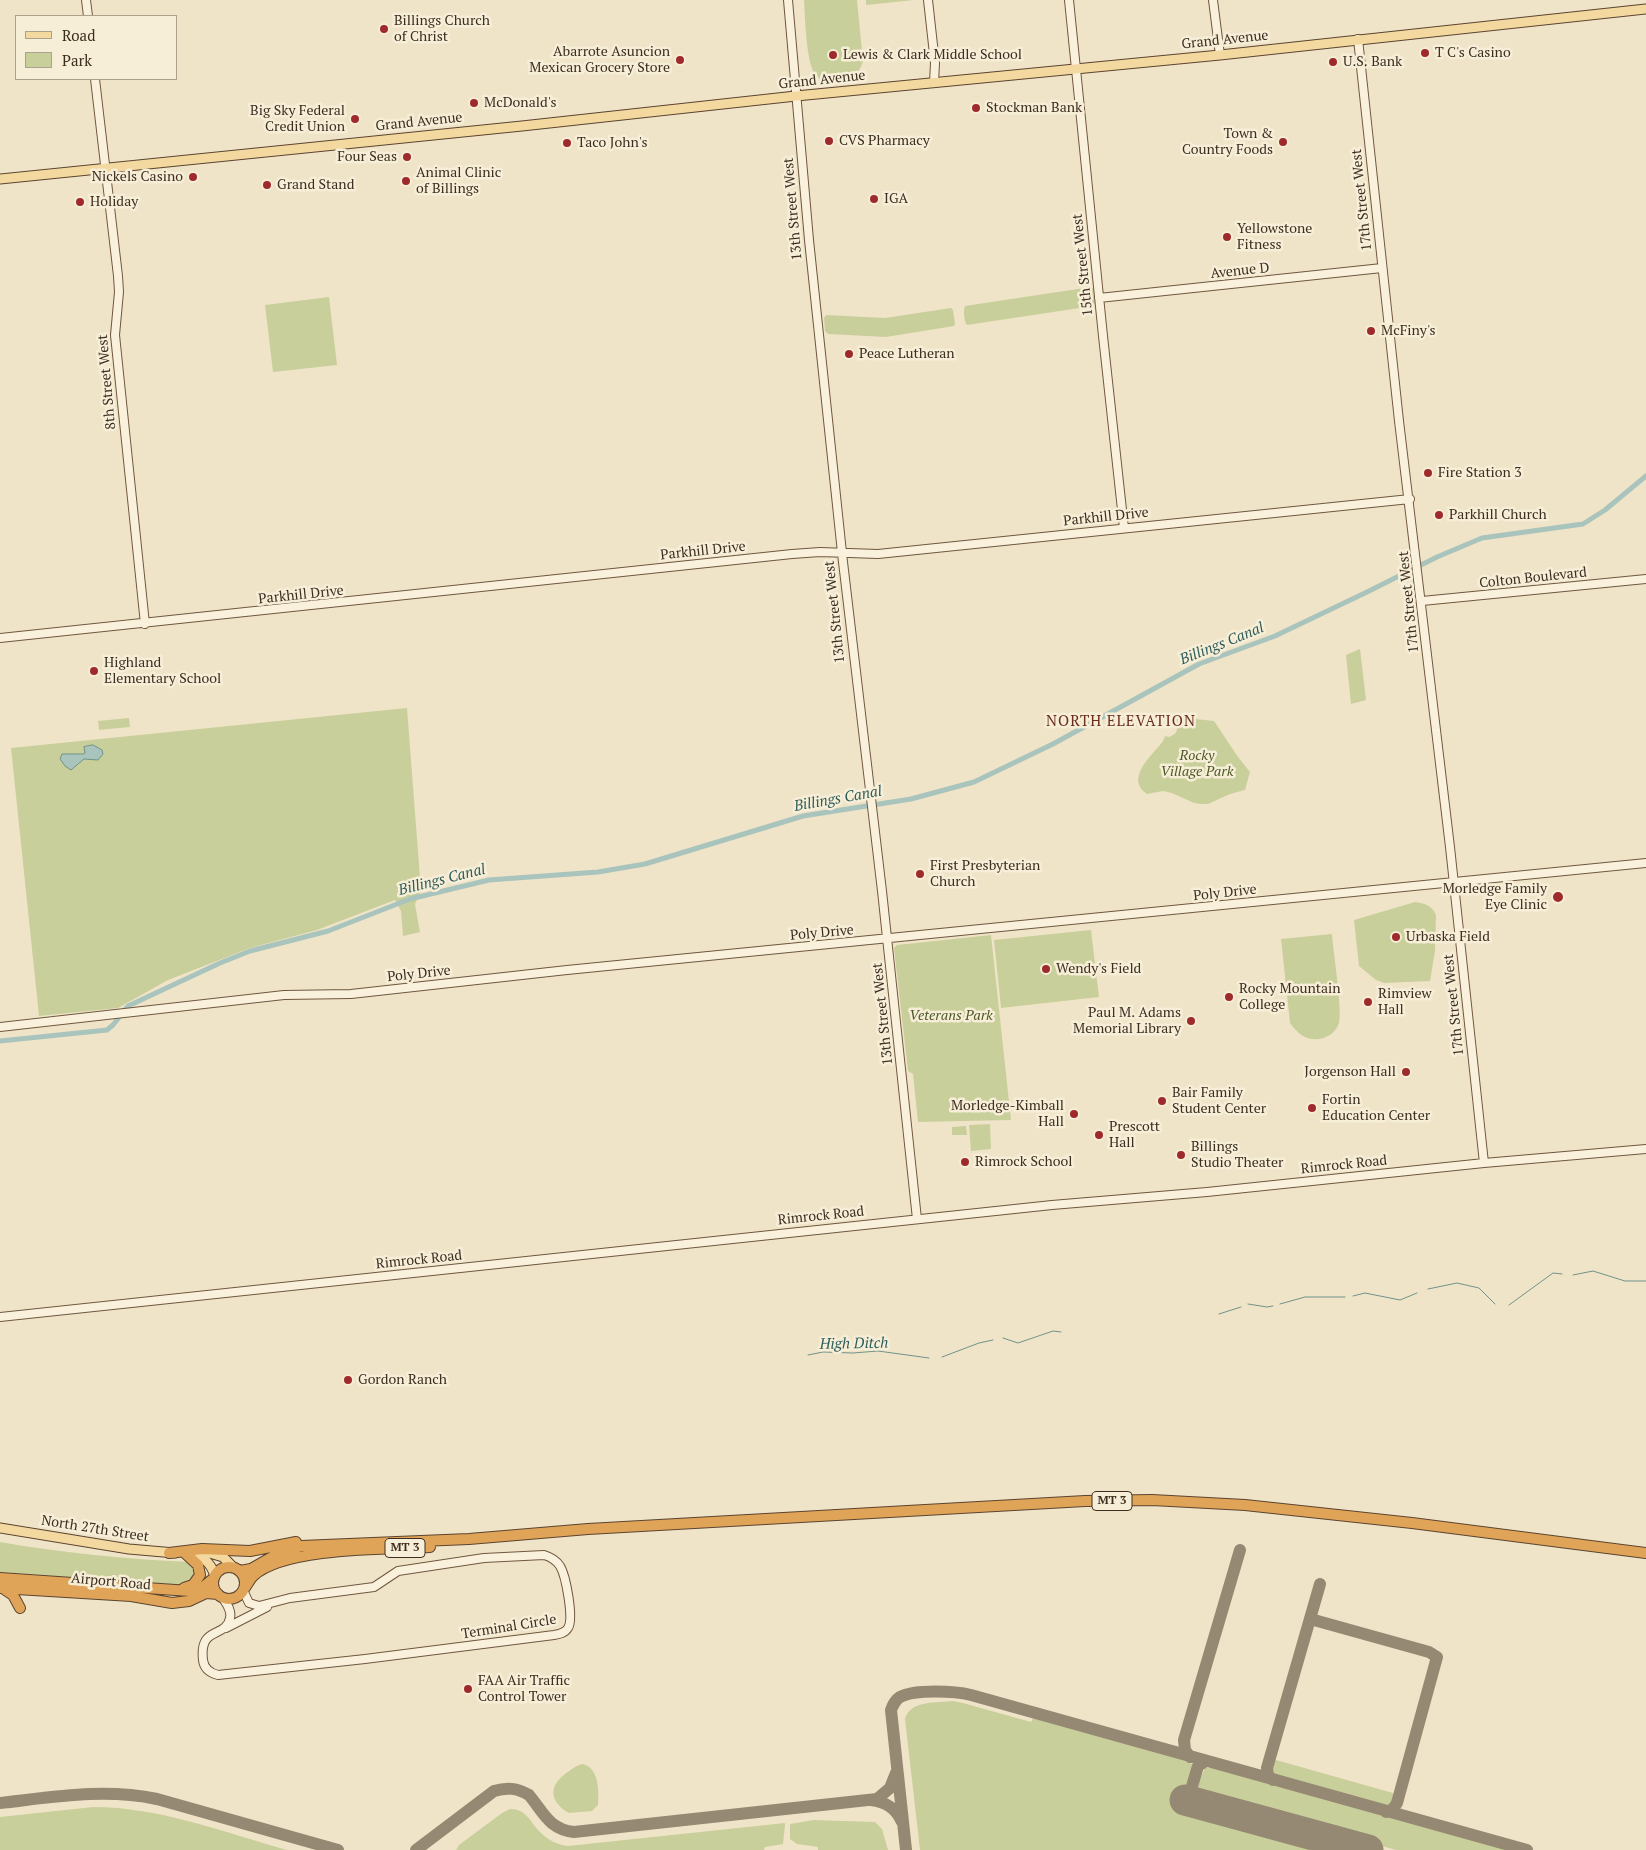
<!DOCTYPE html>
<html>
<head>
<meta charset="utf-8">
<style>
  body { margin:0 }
  #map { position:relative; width:1646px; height:1850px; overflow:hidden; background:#f0e4c8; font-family:"PT Serif",serif }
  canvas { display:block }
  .legend { position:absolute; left:15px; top:15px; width:162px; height:65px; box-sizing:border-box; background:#f7eed8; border:1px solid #ada18e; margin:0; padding:6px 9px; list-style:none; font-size:15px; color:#3d2e20 }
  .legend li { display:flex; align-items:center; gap:10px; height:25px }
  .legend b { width:25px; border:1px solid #ada18e }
</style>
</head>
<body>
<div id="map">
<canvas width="1646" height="1850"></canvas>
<ul class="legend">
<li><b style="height:6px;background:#f3d9a0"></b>Road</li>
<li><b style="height:14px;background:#c9cf9b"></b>Park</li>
</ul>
</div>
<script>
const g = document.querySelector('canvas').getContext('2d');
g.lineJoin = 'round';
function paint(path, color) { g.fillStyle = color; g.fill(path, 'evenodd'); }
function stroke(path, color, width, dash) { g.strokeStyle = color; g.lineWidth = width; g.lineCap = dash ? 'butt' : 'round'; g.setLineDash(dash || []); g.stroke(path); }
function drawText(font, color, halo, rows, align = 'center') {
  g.font = font + ' "PT Serif",serif'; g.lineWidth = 5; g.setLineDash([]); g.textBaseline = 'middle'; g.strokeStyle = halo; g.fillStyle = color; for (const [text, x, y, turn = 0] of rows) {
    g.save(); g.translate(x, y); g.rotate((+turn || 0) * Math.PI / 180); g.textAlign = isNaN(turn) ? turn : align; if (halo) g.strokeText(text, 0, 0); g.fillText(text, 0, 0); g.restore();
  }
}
paint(new Path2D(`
  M804,0H857L863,61C860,70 855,81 843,82C832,84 822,83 815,74C806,62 805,16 804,0Z
  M866,0H914L866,5Z
  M1091,287L1094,289L1096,302L1093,306L967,325C964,321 963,311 965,306Z
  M329,297L337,365L273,372L265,305Z
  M951,308L953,310L955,324L954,326L886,337L828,334L825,331L824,318L826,315L885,318Z
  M1360,649L1366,700L1351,704L1346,655Z
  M407,708L421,891L415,904L420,932L403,936L401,911L395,900L317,930L250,948L168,980L118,1008L39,1016L11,748Z
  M1177,717L1214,721L1238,757L1250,772L1245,790L1230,794L1208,804H1201L1194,803L1172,793L1163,791L1147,794C1124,778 1152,756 1163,741L1165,736L1169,737L1175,734L1177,730L1175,724Z
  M129,718L130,727L99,730L98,721Z
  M1415,902C1425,903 1432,906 1436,915L1435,951L1430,981L1384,983L1376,980L1359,966L1354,920Z
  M1091,930L1099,997L1001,1008L994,940Z
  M1332,934C1333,949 1343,1014 1339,1023C1336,1032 1328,1038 1319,1039C1306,1041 1297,1033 1290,1023L1281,939Z
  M991,935L1011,1120L918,1122L913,1074L908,1071L894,948L897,945Z
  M990,1124L991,1149L971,1151L969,1125Z
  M966,1126L967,1135H952V1127Z
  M0,1542C62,1553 126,1559 190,1562L196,1574L184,1585L0,1572Z
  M953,1701L963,1703L1031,1722L1033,1718L1035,1717L1185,1760L1192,1764V1775L1183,1807L1337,1850H920L905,1719C910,1700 936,1703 953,1701Z
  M1276,1760L1393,1793L1396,1797L1393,1804L1385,1807L1277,1777L1271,1767L1272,1762Z
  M583,1764C599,1768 599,1791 598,1805L592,1811L569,1813C550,1802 548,1787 565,1774C571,1770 576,1765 583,1764Z
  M1205,1768H1215L1508,1850H1396L1197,1794V1785Z
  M93,1807C159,1807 223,1832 287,1850H0V1817Z
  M510,1809C527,1809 530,1822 540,1832C548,1840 558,1845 568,1846L785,1823V1825L783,1844L765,1847L764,1850H456L459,1845L502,1813Z
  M814,1820L875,1822L882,1829L888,1850H818V1847L797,1844L790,1839V1824Z`), '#c9cf9b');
const water = new Path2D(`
  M93,745L102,750L103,754L98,760L84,759L71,770L65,766L60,759L62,754H83L85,753L84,747Z`);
paint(water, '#a9c4bc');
stroke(water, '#6f938a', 1);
stroke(new Path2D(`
  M1573,1275L1593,1271L1625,1281H1646
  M1428,1289L1457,1283L1479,1288L1495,1304
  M1353,1296L1365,1293L1400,1300L1417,1293
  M1248,1304L1267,1307L1273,1306
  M1280,1304L1305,1297H1345
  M1509,1305L1553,1273L1562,1274
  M1219,1314L1241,1307
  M1003,1338L1018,1343L1053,1331L1061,1332
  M808,1355L823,1352L853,1353L878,1351L929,1358
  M942,1357L979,1343L993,1340`), '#6f938a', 1);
stroke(new Path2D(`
  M0,1041L107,1030L113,1025L128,1006L220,963L250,951L328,931L410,899L489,880L598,872L645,864L803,816L911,799L974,782L1053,744L1199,664L1275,636L1367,592L1437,557L1482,538L1583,524L1605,510L1646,476`), '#a9c4bc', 5);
stroke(new Path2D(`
  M1311,1615L1314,1620L1429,1652L1437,1657L1397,1803L1393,1809L1386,1812
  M1190,1757L1185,1750L1184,1740L1240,1550
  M1273,1780L1268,1775L1267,1768L1320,1584
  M871,1800C886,1802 896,1808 902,1822
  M1188,1800L1198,1766L1206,1761
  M0,1803C54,1797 103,1788 157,1799L338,1850
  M416,1850L494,1791C507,1787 517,1788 529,1795C544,1813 549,1829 574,1832L877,1799L890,1788L896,1773
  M906,1850L891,1710C893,1705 895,1700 900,1697C915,1689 955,1691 971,1695L1527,1850`), '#968974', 12);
stroke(new Path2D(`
  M1185,1800L1368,1850`), '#968974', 31);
const secondary = new Path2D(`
  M86,0L88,16
  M788,0L809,240L843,562L882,891L917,1219
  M928,0L935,63L934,83
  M1069,0L1103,336L1124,528
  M1213,0L1220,55
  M1358,39L1399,421L1450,847L1484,1163
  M95,79L118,276L119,292L115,335L145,624
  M1099,298L1382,268
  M1422,601L1646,579
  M0,638L792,554L820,552L878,554L1410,499
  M0,1027L284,995L351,994L567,970L1646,863
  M0,1317L1052,1205L1207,1192L1484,1163L1646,1149
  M222,1597C226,1603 232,1610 230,1618C226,1639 199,1625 203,1660C204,1669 210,1673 218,1675L365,1659L554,1635C560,1634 565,1633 568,1628C574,1619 566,1576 560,1566C556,1560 551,1557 544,1555L484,1558L398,1571L374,1587L290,1598L259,1606L249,1603L243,1590
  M226,1628L267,1607`);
const primary = new Path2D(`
  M0,179L522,126L796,96L1220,55L1646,9
  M0,1528L129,1549L175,1553
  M206,1552L223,1557L233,1567
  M186,1553C202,1558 209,1558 215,1576`);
const highway = new Path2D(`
  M169,1553L202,1549L250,1551L296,1542
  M213 1583a16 16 0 1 1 32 0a16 16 0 1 1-32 0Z
  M240,1571L251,1569L279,1553L301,1546L469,1539L588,1529L1085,1501L1152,1500L1245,1505L1412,1523L1646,1553
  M0,1578L190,1591L203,1587L214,1578
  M0,1588L131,1596L172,1603L189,1601L206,1593L218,1594
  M184,1588L193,1585L200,1575L198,1565L185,1553
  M4,1589L13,1595L20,1608
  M244,1589C247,1585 250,1579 253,1576C284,1547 388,1549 430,1547`);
stroke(secondary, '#6f573f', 10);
stroke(primary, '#5b4430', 11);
stroke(highway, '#5b4430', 12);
stroke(secondary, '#faf1dc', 8);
stroke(primary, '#f3d9a0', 9);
stroke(highway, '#e0a458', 10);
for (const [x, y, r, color] of [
  [384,29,5,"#9e2a2b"],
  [1425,53,5,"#9e2a2b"],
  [833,55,5,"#9e2a2b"],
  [680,60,5,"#9e2a2b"],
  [1333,62,5,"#9e2a2b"],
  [474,103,5,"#9e2a2b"],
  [976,108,5,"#9e2a2b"],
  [355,119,5,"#9e2a2b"],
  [829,141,5,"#9e2a2b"],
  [1283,142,5,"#9e2a2b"],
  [567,143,5,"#9e2a2b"],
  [407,157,5,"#9e2a2b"],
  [193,177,5,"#9e2a2b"],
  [406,181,5,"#9e2a2b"],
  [267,185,5,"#9e2a2b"],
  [874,199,5,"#9e2a2b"],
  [80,202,5,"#9e2a2b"],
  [1227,237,5,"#9e2a2b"],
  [1371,331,5,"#9e2a2b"],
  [849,354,5,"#9e2a2b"],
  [1428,473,5,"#9e2a2b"],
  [1439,515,5,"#9e2a2b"],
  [94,671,5,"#9e2a2b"],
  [920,874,5,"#9e2a2b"],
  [1558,897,6,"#9e2a2b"],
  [1396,937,5,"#9e2a2b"],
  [1046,969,5,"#9e2a2b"],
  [1229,997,5,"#9e2a2b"],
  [1368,1002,5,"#9e2a2b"],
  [1191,1021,5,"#9e2a2b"],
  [1406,1072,5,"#9e2a2b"],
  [1162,1101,5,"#9e2a2b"],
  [1312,1108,5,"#9e2a2b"],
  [1074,1114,5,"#9e2a2b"],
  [1099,1135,5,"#9e2a2b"],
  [1181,1155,5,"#9e2a2b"],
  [965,1162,5,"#9e2a2b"],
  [348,1380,5,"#9e2a2b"],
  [468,1689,5,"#9e2a2b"]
]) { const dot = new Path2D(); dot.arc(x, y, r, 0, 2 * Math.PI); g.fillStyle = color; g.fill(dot); stroke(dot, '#f7eed8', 2); }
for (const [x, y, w] of [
  [1112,1501,40],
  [405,1548,40]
]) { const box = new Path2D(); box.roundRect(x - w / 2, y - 9.5, w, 19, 4); g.fillStyle = '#f7eed8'; g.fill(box); stroke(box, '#3d2e20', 1); }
drawText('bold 12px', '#3d2e20', null, [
  ["MT 3",1112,1501],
  ["MT 3",405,1548]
]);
drawText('14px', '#3d2e20', '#f7eed8', [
  ["Billings Church",394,21],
  ["of Christ",394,37],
  ["Abarrote Asuncion",670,52,"right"],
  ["Mexican Grocery Store",670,68,"right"],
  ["T C's Casino",1435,53],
  ["Lewis & Clark Middle School",843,55],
  ["U.S. Bank",1343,62],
  ["McDonald's",484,103],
  ["Stockman Bank",986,108],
  ["Big Sky Federal",345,111,"right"],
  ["Credit Union",345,127,"right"],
  ["Town &",1273,134,"right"],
  ["Country Foods",1273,150,"right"],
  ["CVS Pharmacy",839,141],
  ["Taco John's",577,143],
  ["Four Seas",397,157,"right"],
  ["Animal Clinic",416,173],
  ["of Billings",416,189],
  ["Nickels Casino",183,177,"right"],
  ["Grand Stand",277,185],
  ["IGA",884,199],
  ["Holiday",90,202],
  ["Yellowstone",1237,229],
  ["Fitness",1237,245],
  ["McFiny's",1381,331],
  ["Peace Lutheran",859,354],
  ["Fire Station 3",1438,473],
  ["Parkhill Church",1449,515],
  ["Highland",104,663],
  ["Elementary School",104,679],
  ["First Presbyterian",930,866],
  ["Church",930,882],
  ["Morledge Family",1547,889,"right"],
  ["Eye Clinic",1547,905,"right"],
  ["Urbaska Field",1406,937],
  ["Wendy's Field",1056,969],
  ["Rocky Mountain",1239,989],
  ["College",1239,1005],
  ["Rimview",1378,994],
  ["Hall",1378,1010],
  ["Paul M. Adams",1181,1013,"right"],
  ["Memorial Library",1181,1029,"right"],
  ["Jorgenson Hall",1396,1072,"right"],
  ["Bair Family",1172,1093],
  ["Student Center",1172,1109],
  ["Fortin",1322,1100],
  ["Education Center",1322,1116],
  ["Morledge-Kimball",1064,1106,"right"],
  ["Hall",1064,1122,"right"],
  ["Prescott",1109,1127],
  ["Hall",1109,1143],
  ["Billings",1191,1147],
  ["Studio Theater",1191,1163],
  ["Rimrock School",975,1162],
  ["Gordon Ranch",358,1380],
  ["FAA Air Traffic",478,1681],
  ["Control Tower",478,1697]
], 'left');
drawText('14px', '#3d2e20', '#f7eed8', [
  ["Grand Avenue",1225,40,-6],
  ["Grand Avenue",822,80,-6],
  ["Grand Avenue",419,122,-6],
  ["17th Street West",1362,200,-96],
  ["13th Street West",793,209,-95],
  ["15th Street West",1083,265,-96],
  ["Avenue D",1240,271,-6],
  ["8th Street West",107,382,-95],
  ["Parkhill Drive",1106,517,-6],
  ["Parkhill Drive",703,551,-6],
  ["Colton Boulevard",1533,578,-6],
  ["Parkhill Drive",301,595,-6],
  ["17th Street West",1409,602,-96],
  ["13th Street West",835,612,-96],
  ["Poly Drive",1225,893,-6],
  ["Poly Drive",822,933,-5],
  ["Poly Drive",419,974,-6],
  ["17th Street West",1454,1005,-96],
  ["13th Street West",883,1014,-96],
  ["Rimrock Road",1344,1165,-6],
  ["Rimrock Road",821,1216,-6],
  ["Rimrock Road",419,1260,-6],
  ["North 27th Street",95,1529,9],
  ["Airport Road",111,1582,5],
  ["Terminal Circle",509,1627,-9]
]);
drawText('italic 14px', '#4d5a26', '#f7eed8', [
  ["Rocky",1197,756],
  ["Village Park",1197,772],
  ["Veterans Park",951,1016]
]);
drawText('italic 15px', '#2f5d5a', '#f7eed8', [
  ["Billings Canal",1222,644,-22],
  ["Billings Canal",838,799,-10],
  ["Billings Canal",442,880,-14],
  ["High Ditch",854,1344,-1]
]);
g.letterSpacing = '1px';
drawText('15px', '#6b2e1e', '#f7eed8', [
  ["NORTH ELEVATION",1121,722]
]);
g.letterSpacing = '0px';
</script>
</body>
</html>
